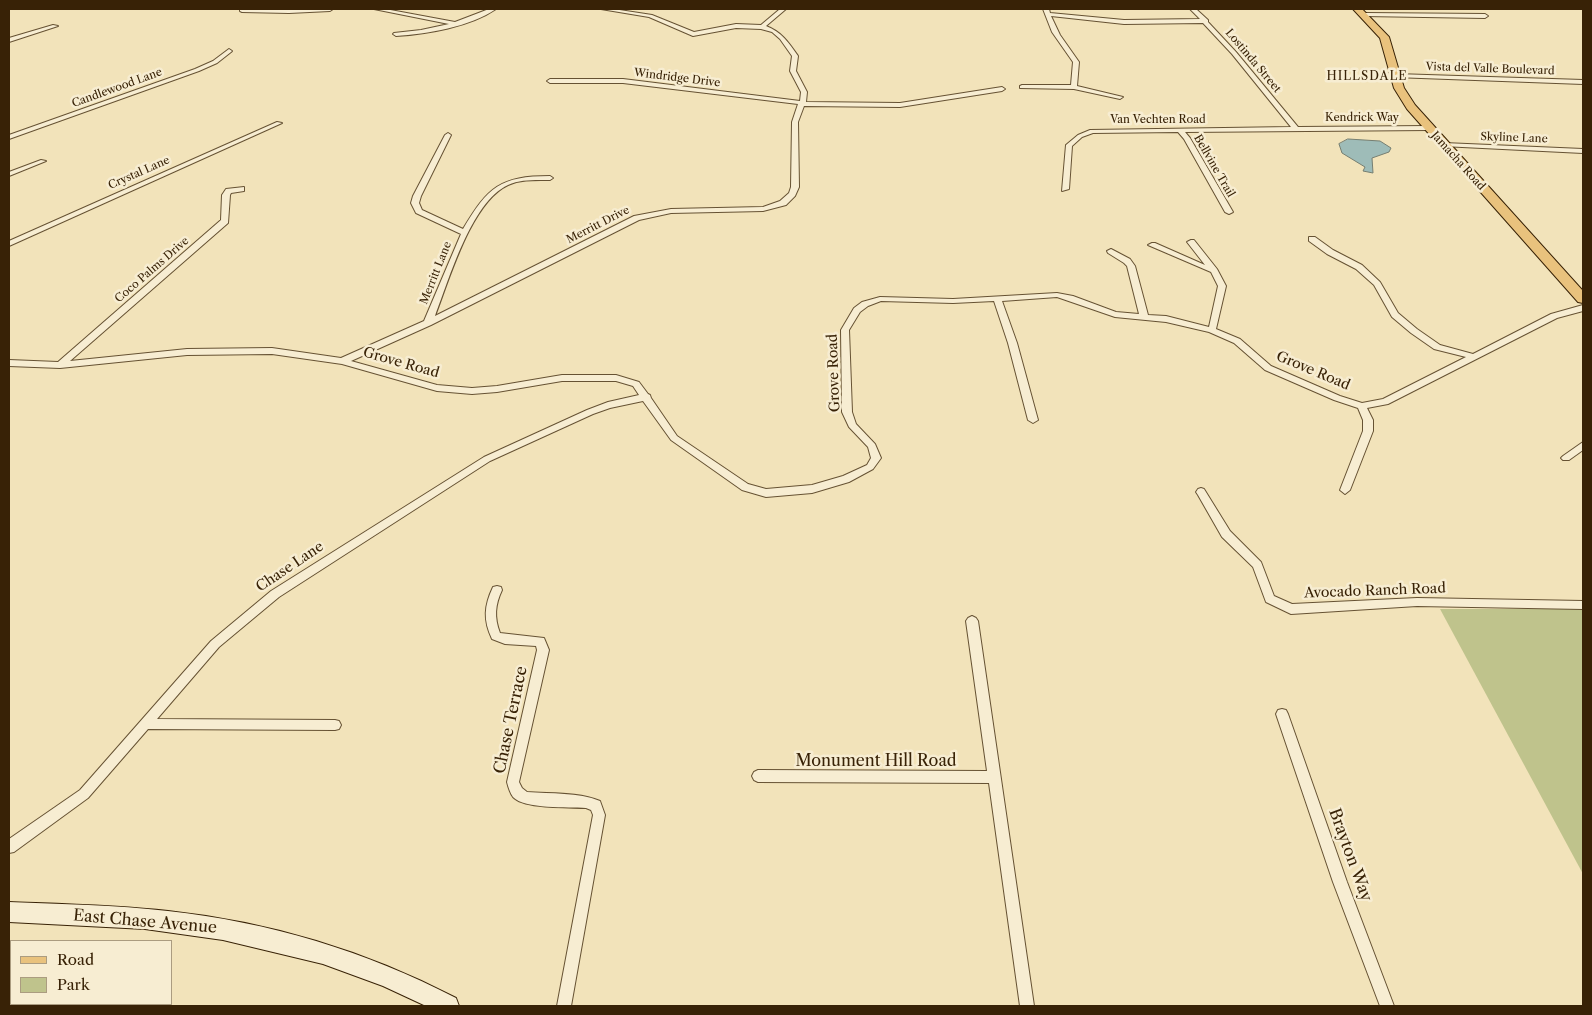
<!DOCTYPE html>
<html>
<head>
<meta charset="utf-8">
<style>
  body { margin:0 }
  #map { position:relative; width:1592px; height:1015px; overflow:hidden; background:#f2e3ba; font-family:"Libre Caslon Text",serif }
  canvas { display:block }
  .frame { position:absolute; inset:0; border:10px solid #382206; pointer-events:none }
  .legend { position:absolute; left:10px; top:940px; width:162px; height:65px; box-sizing:border-box; background:#f7edd2; border:1px solid #ab9c80; margin:0; padding:6px 9px; list-style:none; font-size:15px; color:#382206 }
  .legend li { display:flex; align-items:center; gap:10px; height:25px }
  .legend b { width:25px; border:1px solid #ab9c80 }
</style>
</head>
<body>
<div id="map">
<canvas width="1592" height="1015"></canvas>
<div class="frame"></div>
<ul class="legend">
<li><b style="height:6px;background:#e9c27d"></b>Road</li>
<li><b style="height:14px;background:#bfc38c"></b>Park</li>
</ul>
</div>
<script>
const g = document.querySelector('canvas').getContext('2d');
g.lineJoin = 'round';
function paint(path, color) { g.fillStyle = color; g.fill(path, 'evenodd'); }
function stroke(path, color, width, dash) { g.strokeStyle = color; g.lineWidth = width; g.lineCap = dash ? 'butt' : 'round'; g.setLineDash(dash || []); g.stroke(path); }
function drawText(font, color, halo, rows, align = 'center') {
  g.font = font + ' "Libre Caslon Text",serif'; g.lineWidth = 5; g.setLineDash([]); g.textBaseline = 'middle'; g.strokeStyle = halo; g.fillStyle = color; for (const [text, x, y, turn = 0] of rows) {
    g.save(); g.translate(x, y); g.rotate((+turn || 0) * Math.PI / 180); g.textAlign = isNaN(turn) ? turn : align; if (halo) g.strokeText(text, 0, 0); g.fillText(text, 0, 0); g.restore();
  }
}
paint(new Path2D(`
  M1440,609H1583V874Z`), '#bfc38c');
const water = new Path2D(`
  M1348,139L1380,141L1391,148L1389,152L1372,158L1373,173L1363,171L1365,167L1342,153L1339,144Z`);
paint(water, '#9ebcb8');
stroke(water, '#757e71', 1);
const street = new Path2D(`
  M240,9H333L330,11L289,13L242,12L240,11Z
  M374,9H385L455,22L489,9H496C470,27 427,34 396,36L393,34L394,33L421,30L449,24Z
  M601,9H613L652,15L694,32L736,24L761,25L780,9H786L766,26C782,32 789,43 798,56L796,71L807,92L806,102L900,103L1002,87L1005,89L1002,91L900,107L804,106L798,122L799,187L795,196L786,205L763,211L671,213L639,220L431,325L351,361L437,385L472,388L497,386L562,375H616L639,382L648,394L650,395L651,398L677,436L748,484L766,489L812,485L843,476L867,465L871,458L868,447L849,427L842,412L841,330L854,308L862,302L880,297L953,299L1057,293L1073,296L1116,312L1139,314L1127,266L1124,263L1108,253L1107,251L1111,249L1130,259L1135,266L1148,315L1166,316L1209,327L1218,286L1211,272L1148,245L1152,243H1155L1205,265L1187,242L1191,240H1194L1217,269L1226,286L1216,329L1240,339L1271,366L1340,396L1362,403L1383,399L1466,357L1434,349L1411,333L1392,317L1374,285L1356,269L1327,254L1309,241V237H1315L1333,250L1362,265L1380,282L1398,313L1417,329L1440,345L1473,354L1551,314L1583,305V311L1557,318L1388,404L1367,408L1373,420V431L1350,490L1345,494L1340,490L1363,431V420L1358,408L1334,400L1265,370L1234,343L1209,332L1166,322L1115,317L1057,297L1002,301L1017,343L1038,420L1033,423L1028,420L1008,343L994,301L953,303L881,301L868,306L860,312L849,330L852,412L856,424L875,444L881,458L873,469L849,482L812,493L766,497L742,490L671,440L643,401L610,408L593,414L490,461L279,597L219,647L157,719L335,720L339,721L341,725L339,729L335,730L148,729L88,798L14,852L9,853V839L80,790L211,641L271,591L484,457L587,410L608,402L639,395L633,386L616,381H562L497,392L472,394L437,391L342,364L272,354L187,355L60,368L9,366V360L58,362L221,220L222,195L226,189L244,187V191L231,193L230,195L228,223L70,361L187,349L272,348L341,358L424,321L461,234L416,213L411,203L413,196L445,135L448,133L451,135L421,196L419,203L422,210L463,229C488,187 500,176 550,176L553,178L550,180C536,180 521,179 508,185C471,202 449,280 435,316L634,216L671,209L763,207L780,201L789,193L791,187L792,122L798,104L623,83H550L547,81L550,79H623L800,101L801,92L790,71L792,56L780,39L772,32L761,29L736,28L693,36L649,17Z
  M1043,9H1049L1050,13L1124,20L1200,19L1190,9H1196L1208,20V22L1236,52L1298,127L1429,126L1432,128L1429,130L1185,132L1190,138L1233,212L1229,214L1225,212L1184,139L1178,132L1093,133L1082,137L1072,146L1069,189L1062,191L1066,145L1078,135L1090,130L1291,127L1232,54L1203,23L1124,24L1051,16L1060,35L1079,62L1077,86L1123,97L1120,99L1074,89L1020,88V86L1022,85H1071L1073,62L1052,32Z
  M1366,13L1485,14L1488,16L1485,18L1364,16V14Z
  M53,25L58,26L9,42V38Z
  M229,49L232,51L231,52L217,63L199,71L9,139V135L195,69L213,61Z
  M1396,74L1583,80V84L1394,77L1393,76Z
  M277,122L282,123L9,246V241Z
  M1444,143L1583,149V153L1442,146V144Z
  M41,160L46,161L9,176V172Z
  M1583,442V450L1569,460H1563L1561,458L1563,456Z
  M1201,488L1204,489L1230,531L1261,562L1274,596L1292,604L1417,598L1583,601V609L1417,606L1291,614L1266,602L1253,567L1222,537L1198,495L1196,492L1198,489Z
  M497,586L501,587L502,590C495,605 494,617 500,633L544,638L549,650L519,782L522,788L527,792C551,794 578,792 600,801L605,815L571,1006H557L593,815L591,810L586,808C569,807 524,809 513,797C510,793 508,786 507,782L537,650L536,646L505,644L492,639C483,620 484,606 493,587Z
  M972,616L976,618L978,621L1034,1006H1020L989,783L758,782L754,780L752,776L754,772L758,770L987,771L966,621L968,618Z
  M1282,709L1286,710L1288,714L1347,882L1394,1006H1380L1333,882L1276,714L1278,710Z`);
const secondary = new Path2D(`
  M9,902C62,904 115,905 168,911C269,922 366,951 456,998L459,1006H426L383,986L323,964L223,940L145,929L9,922Z`);
const primary = new Path2D(`
  M1353,9H1362L1389,37L1404,88L1415,105L1583,291V303L1578,302L1407,109L1394,88L1380,38Z`);
stroke(street, '#665233', 2);
stroke(secondary, '#382206', 2);
stroke(primary, '#382206', 2);
paint(street, '#f7edd2');
paint(secondary, '#f7edd2');
paint(primary, '#e9c27d');
drawText('11px', '#382206', '#f7edd2', [
  ["Lostinda Street",1253,61,50],
  ["Vista del Valle Boulevard",1490,69,2],
  ["Windridge Drive",677,78,7],
  ["Candlewood Lane",117,88,-20],
  ["Kendrick Way",1362,118],
  ["Van Vechten Road",1158,120],
  ["Skyline Lane",1514,138,2],
  ["Jamacha Road",1458,161,48],
  ["Bellvine Trail",1214,166,60],
  ["Crystal Lane",139,173,-24],
  ["Merritt Drive",598,225,-27],
  ["Coco Palms Drive",152,270,-41],
  ["Merritt Lane",436,273,-68]
]);
g.letterSpacing = '1px';
drawText('12px', '#382206', '#f7edd2', [
  ["HILLSDALE",1367,77]
]);
g.letterSpacing = '0px';
drawText('14px', '#382206', '#f7edd2', [
  ["Grove Road",401,363,16],
  ["Grove Road",1313,371,23],
  ["Grove Road",834,373,-92],
  ["Chase Lane",290,567,-34],
  ["Avocado Ranch Road",1375,591,-2]
]);
drawText('16px', '#382206', '#f7edd2', [
  ["Chase Terrace",511,720,-78],
  ["Monument Hill Road",876,761],
  ["Brayton Way",1350,855,70],
  ["East Chase Avenue",145,922,5]
]);
</script>
</body>
</html>
